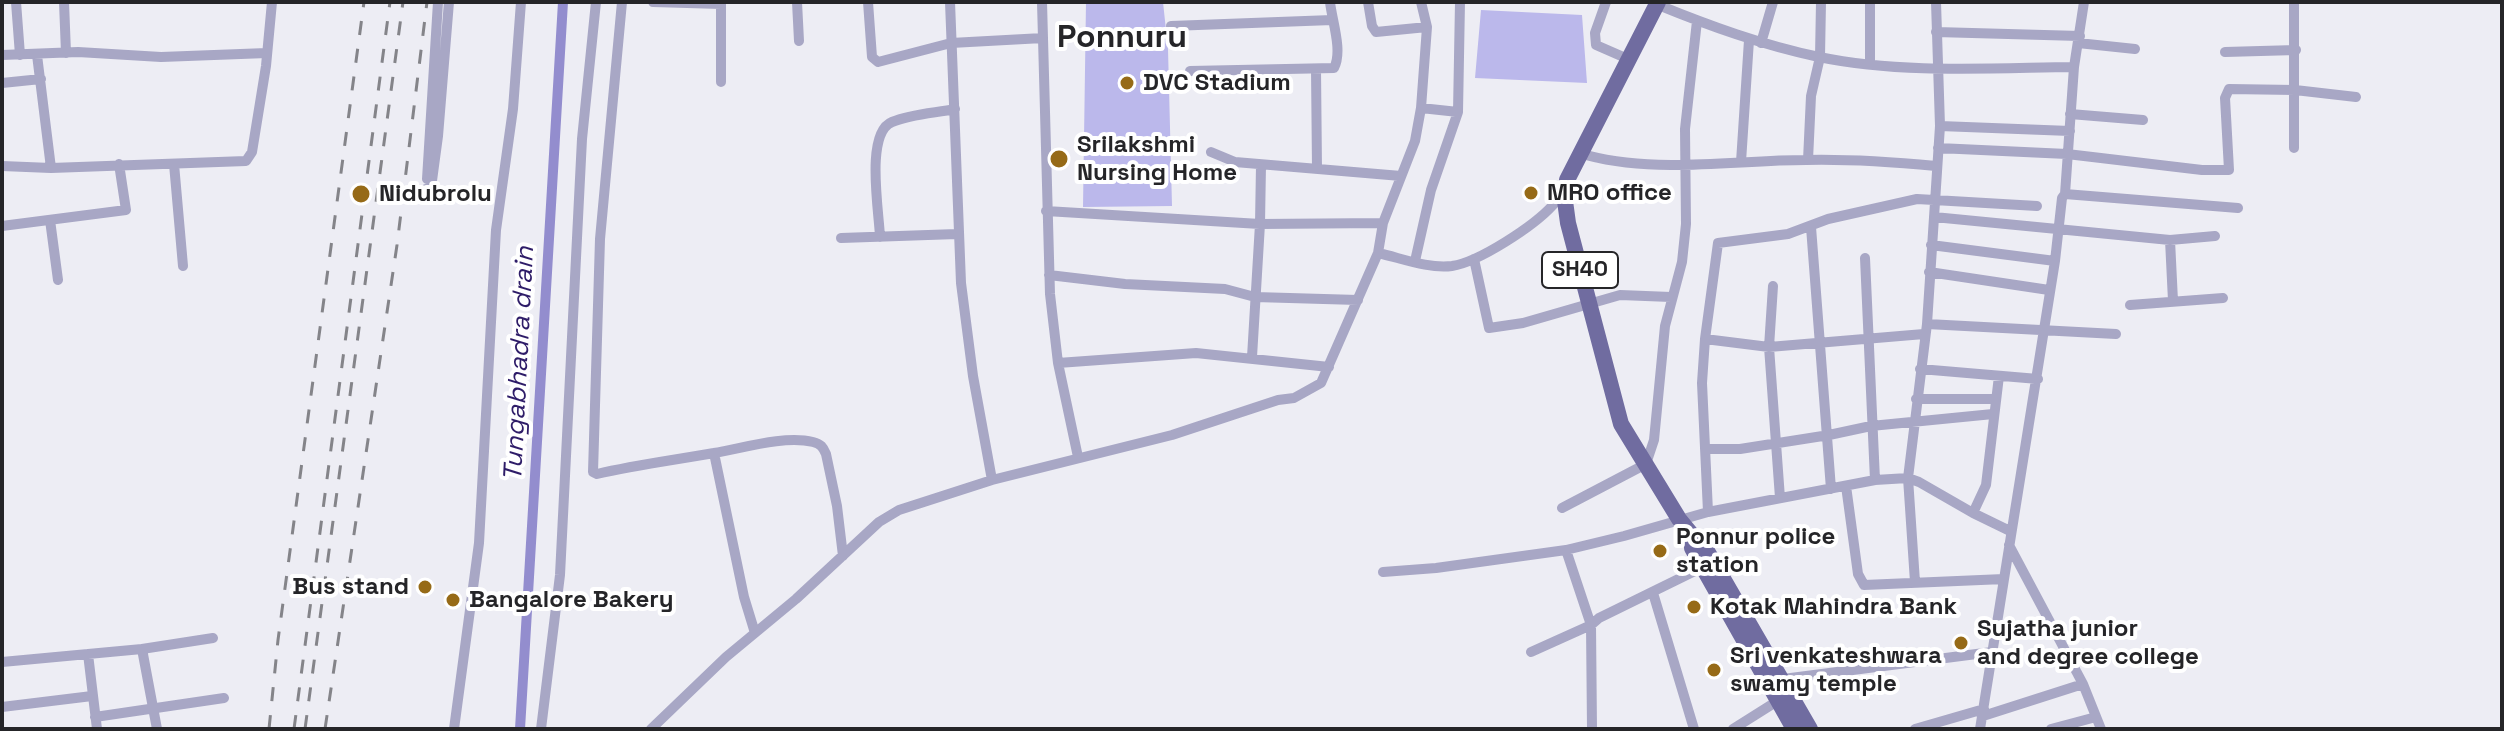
<!DOCTYPE html>
<html>
<head>
<meta charset="utf-8">
<style>
  body { margin:0 }
  #map { position:relative; width:2504px; height:731px; overflow:hidden; background:#ededf4; font-family:"Space Grotesk",sans-serif }
  canvas { display:block }
  .frame { position:absolute; inset:0; border:4px solid #252528; pointer-events:none }
</style>
</head>
<body>
<div id="map">
<canvas width="2504" height="731"></canvas>
<div class="frame"></div>
</div>
<script>
const g = document.querySelector('canvas').getContext('2d');
g.lineJoin = 'round';
function paint(path, color) { g.fillStyle = color; g.fill(path, 'evenodd'); }
function stroke(path, color, width, dash) { g.strokeStyle = color; g.lineWidth = width; g.lineCap = dash ? 'butt' : 'round'; g.setLineDash(dash || []); g.stroke(path); }
function drawText(font, color, halo, rows, align = 'center') {
  g.font = font + ' "Space Grotesk",sans-serif'; g.lineWidth = 8; g.setLineDash([]); g.textBaseline = 'middle'; g.strokeStyle = halo; g.fillStyle = color; for (const [text, x, y, turn = 0] of rows) {
    g.save(); g.translate(x, y); g.rotate((+turn || 0) * Math.PI / 180); g.textAlign = isNaN(turn) ? turn : align; if (halo) g.strokeText(text, 0, 0); g.fillText(text, 0, 0); g.restore();
  }
}
paint(new Path2D(`
  M1086,2H1163L1168,49L1172,206L1083,207Z
  M1481,10L1582,15L1587,83L1475,78Z`), '#bbb8eb');
stroke(new Path2D(`
  M520,729L563,2`), '#938dce', 10);
stroke(new Path2D(`
  M16,2L20,55
  M64,2L66,53
  M622,2L600,239L593,472L597,474C636,465 675,460 714,453C743,448 785,435 813,442C821,444 823,447 826,454L837,506L843,556
  M653,2L721,4
  M797,2L799,41
  M868,2L872,57L878,62L951,43L1043,38
  M950,2L961,283L973,376L992,480
  M1042,2L1050,294L1058,363L1078,457
  M1368,2L1372,26L1376,32L1427,27
  M1606,2L1595,33L1596,45L1628,59
  M1656,4C1710,26 1762,45 1819,57C1902,74 1990,68 2074,67
  M1171,26L1332,20
  M1936,32L2080,36
  M1761,43L1773,2
  M2078,43L2135,49
  M2225,52L2296,50
  M2,55L78,52L161,57L267,53
  M37,55L51,168
  M1870,65V2
  M1316,69L1317,169
  M1190,71L1334,68C1343,51 1332,21 1330,2
  M721,82V2
  M2,83L41,79
  M1421,108L1458,112
  M2070,114L2143,120
  M1940,126L2070,131
  M1938,148L2067,154L2202,170H2229L2225,98L2229,89L2295,90L2356,97
  M2294,148V2
  M1211,152L1235,162L1401,176
  M1579,153C1651,175 1732,160 1806,160C1850,159 1893,162 1936,166
  M1808,160L1811,96L1820,57L1821,2
  M1741,162L1749,40
  M174,164L183,266
  M2,166L51,168L246,161L252,152L266,66L272,2
  M427,179L438,2
  M426,189L431,188L438,136L449,2
  M2065,194L2238,208
  M1046,211L1260,224L1383,223
  M1934,217L2170,240L2215,236
  M50,220L58,280
  M2,226L126,210L119,164
  M1811,227L1831,489
  M880,237C879,211 865,133 892,122C911,114 935,113 955,109
  M841,238L957,234
  M2170,240L2173,301
  M1931,245L2055,261
  M1378,253C1401,258 1428,269 1452,266C1479,262 1534,226 1553,205C1557,201 1560,195 1562,189
  M1865,258L1875,480
  M1474,259L1489,328L1523,323L1620,295L1671,297
  M1415,261L1431,190L1458,112L1460,2
  M1929,272L2049,290
  M1049,275L1125,284L1225,289L1255,297L1358,300
  M1773,286L1769,347L1780,498
  M2130,305L2223,298
  M1927,324L2116,334
  M1705,339L1769,347L1924,334
  M1252,357L1260,224L1261,165
  M1058,363L1196,353L1329,367
  M1920,369L2038,379
  M1916,399H1995
  M1705,449H1740L1829,435L1871,426L1993,414
  M714,453L744,597L755,633
  M1846,486L1858,574L1864,585L2004,579
  M1562,508L1646,464L1654,440L1665,326L1682,262L1686,224L1685,129L1697,21
  M1708,512L1702,383L1705,339L1718,243L1788,234L1828,219L1917,199L2037,206
  M1973,513L1986,485L1999,376
  M2009,545L2083,684L2101,729
  M1383,572L1436,568L1566,550L1624,536L1708,512L1875,480L1908,478L1919,482L1973,513L2010,531
  M1915,582L1908,478L1927,324L1940,126L1936,2
  M1653,593L1694,729
  M142,649L157,729
  M1531,652L1591,625L1566,550
  M88,654L97,729
  M2,662L142,649L213,638
  M1783,679L1992,652
  M2,707L92,696
  M1983,716L2083,684
  M95,717L224,698
  M454,729L479,543L496,230L513,109L521,2
  M541,729L560,575L582,139L596,2
  M651,729L726,657L796,599L879,522L899,510L992,480L1172,435L1278,400L1294,398L1321,383L1378,253L1383,223L1415,141L1421,108L1427,27L1421,2
  M1592,729L1591,625L1599,618L1703,567
  M1733,729L1779,700
  M1915,729L1984,709
  M1980,729L2055,261L2062,198L2065,194L2074,67L2084,2
  M2051,729L2096,717`), '#a8a7c5', 10);
stroke(new Path2D(`
  M1658,2L1567,180L1565,201L1568,223L1621,424L1679,519L1693,536L1703,544L1810,729
  M1693,536L1692,548L1794,729`), '#706ca0', 16);
stroke(new Path2D(`
  M269,729L278,640L364,2
  M294,729L390,2
  M305,729L403,2
  M325,729L397,245L427,2`), '#848489', 3, [14, 14]);
for (const [x, y, r, color] of [
  [1127,83,8,"#966a17"],
  [1059,159,10,"#966a17"],
  [1531,193,8,"#966a17"],
  [361,194,10,"#966a17"],
  [1660,551,8,"#966a17"],
  [425,587,8,"#966a17"],
  [453,600,8,"#966a17"],
  [1694,607,8,"#966a17"],
  [1961,643,8,"#966a17"],
  [1714,670,8,"#966a17"]
]) { const dot = new Path2D(); dot.arc(x, y, r, 0, 2 * Math.PI); g.fillStyle = color; g.fill(dot); stroke(dot, '#fff', 3); }
for (const [x, y, w] of [
  [1580,270,76]
]) { const box = new Path2D(); box.roundRect(x - w / 2, y - 18, w, 36, 6); g.fillStyle = '#fff'; g.fill(box); stroke(box, '#252528', 2); }
drawText('bold 22px', '#252528', null, [
  ["SH40",1580,270]
]);
drawText('bold 24px', '#252528', '#fff', [
  ["DVC Stadium",1143,83],
  ["Srilakshmi",1077,145],
  ["Nursing Home",1077,173],
  ["MRO office",1547,193],
  ["Nidubrolu",379,194],
  ["Ponnur police",1676,537],
  ["station",1676,565],
  ["Bus stand",409,587,"right"],
  ["Bangalore Bakery",469,600],
  ["Kotak Mahindra Bank",1710,607],
  ["Sujatha junior",1977,629],
  ["and degree college",1977,657],
  ["Sri venkateshwara",1730,656],
  ["swamy temple",1730,684]
], 'left');
drawText('italic 26px', '#2e1c68', '#fff', [
  ["Tungabhadra drain",520,364,-87]
]);
drawText('bold 32px', '#252528', '#fff', [
  ["Ponnuru",1122,38]
]);
</script>
</body>
</html>
